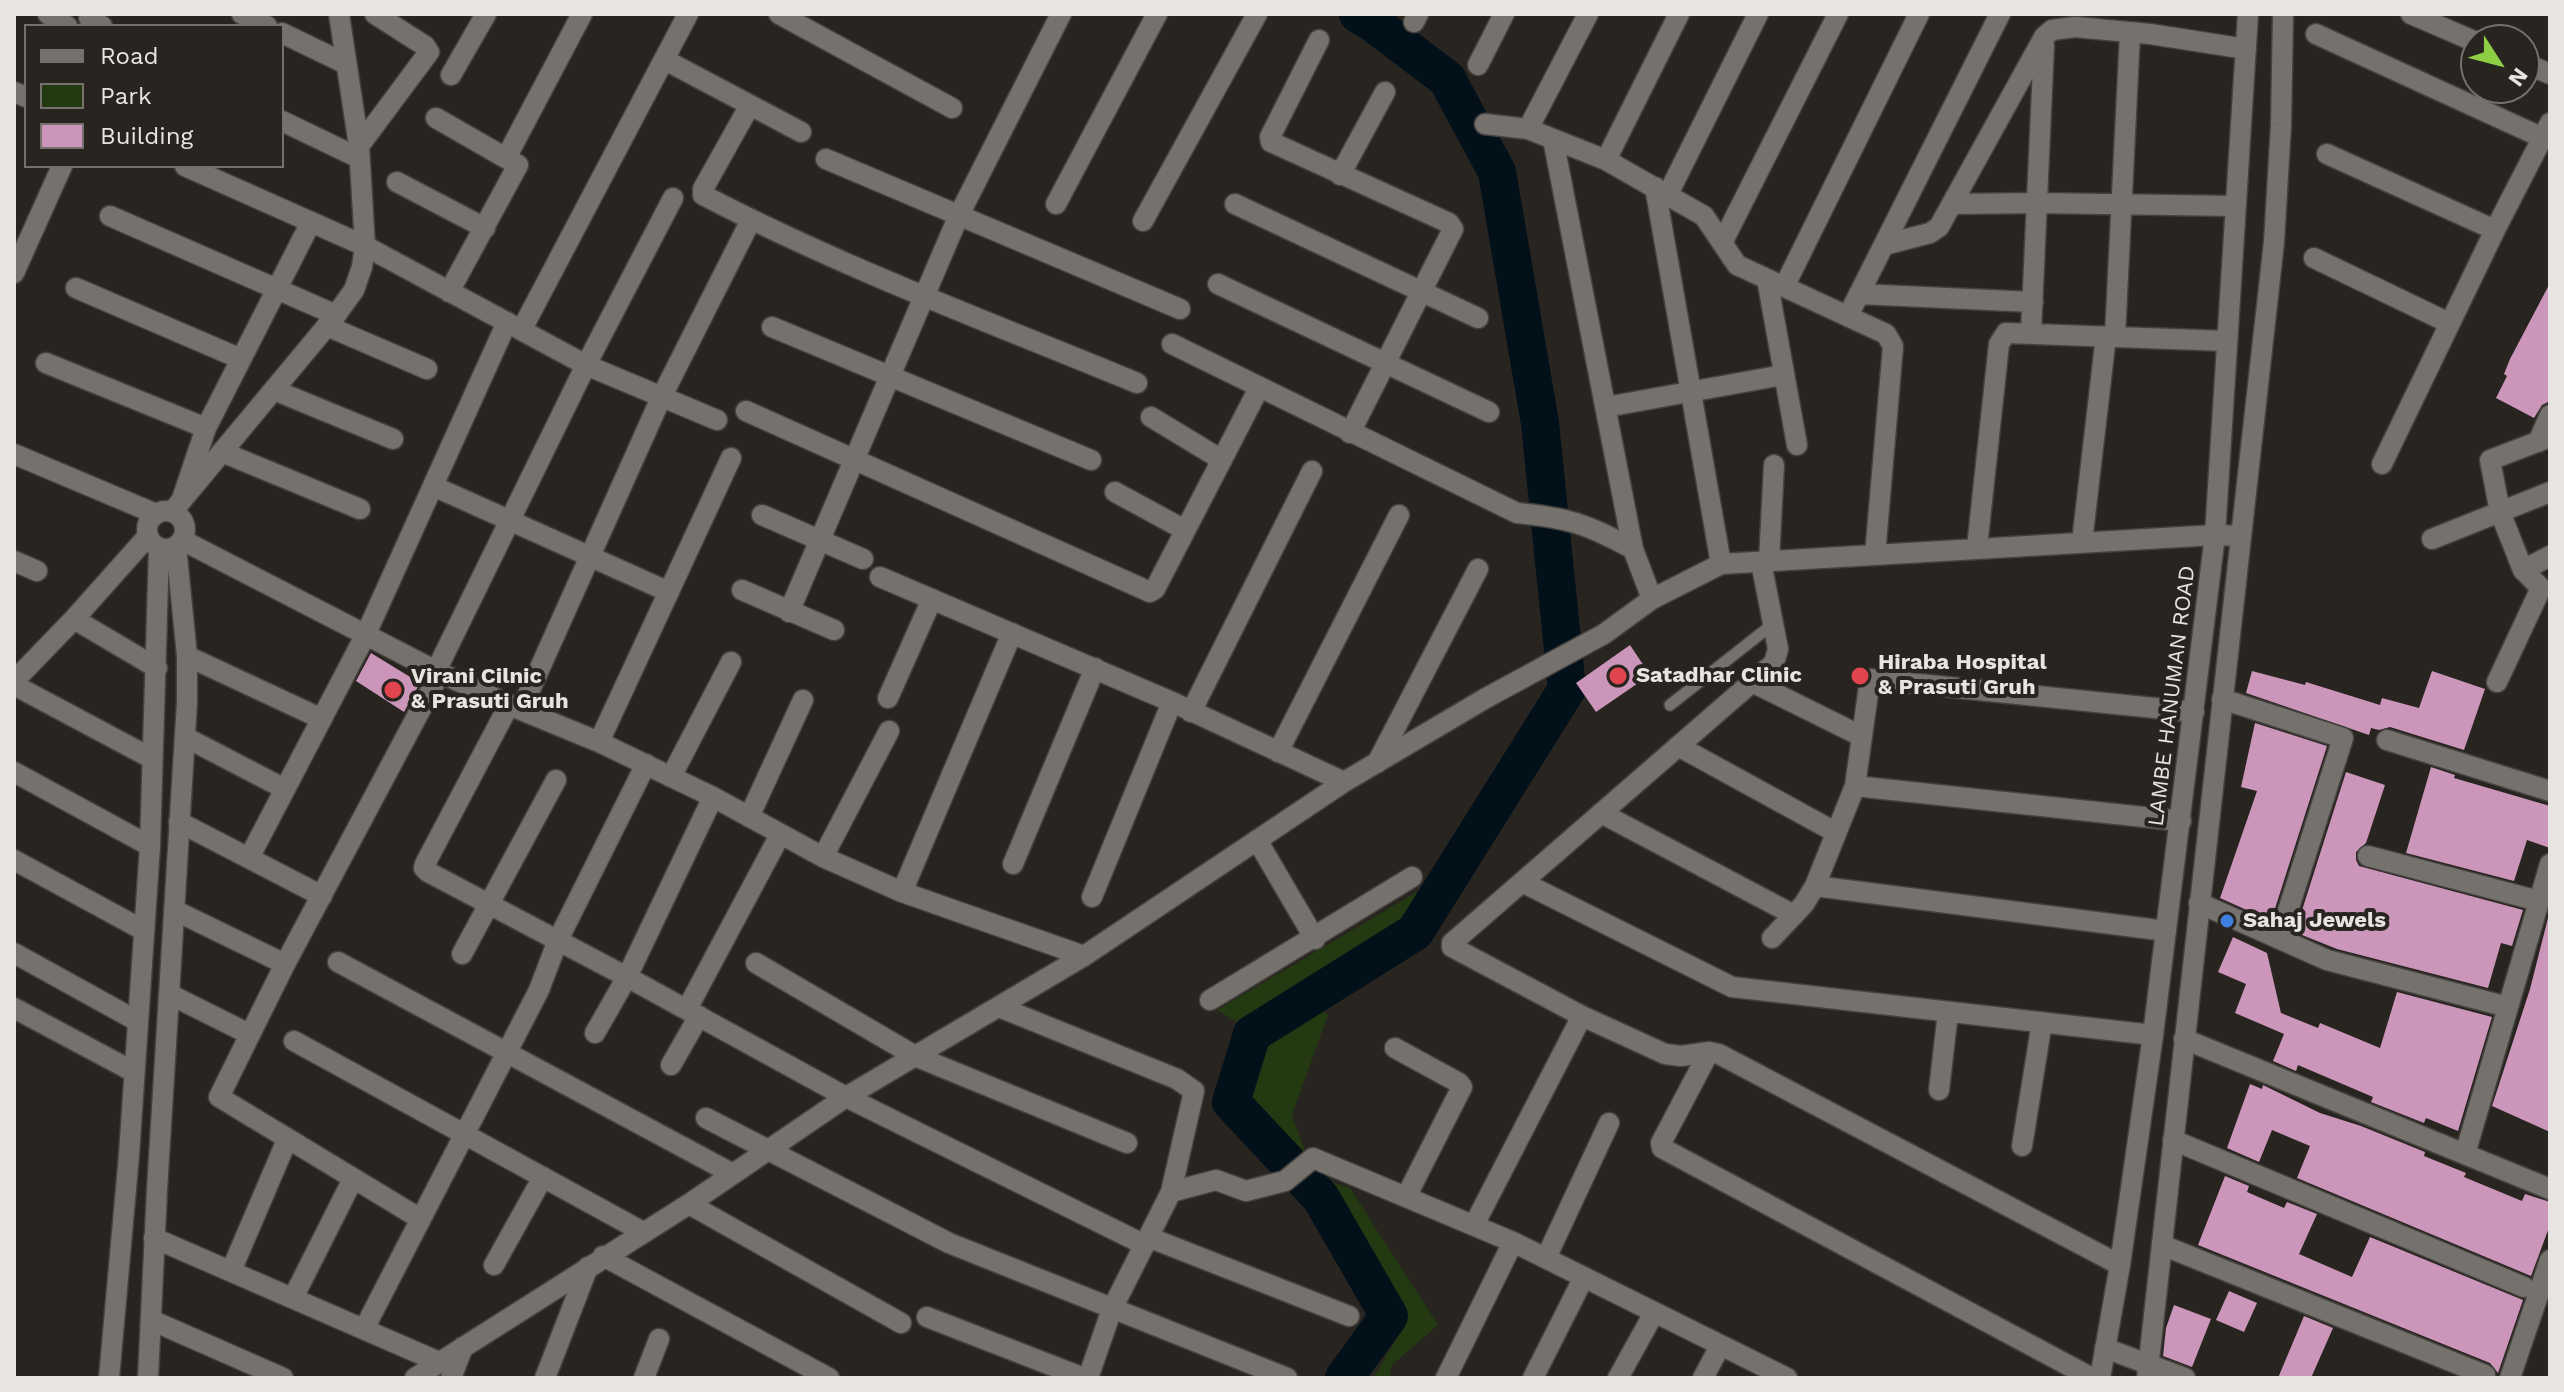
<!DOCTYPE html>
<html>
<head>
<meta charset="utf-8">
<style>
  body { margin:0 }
  #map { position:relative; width:2564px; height:1392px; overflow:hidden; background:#282420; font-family:"Work Sans",sans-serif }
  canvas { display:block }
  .frame { position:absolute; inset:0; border:16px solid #e7e4e2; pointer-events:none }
  .legend { position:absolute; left:24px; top:24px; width:260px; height:144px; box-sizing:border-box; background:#282420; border:2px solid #74716e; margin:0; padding:10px 14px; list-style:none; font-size:24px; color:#e7e4e2 }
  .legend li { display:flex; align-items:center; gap:16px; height:40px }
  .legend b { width:40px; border:2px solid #74716e }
  .north { position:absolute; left:2460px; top:24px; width:80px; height:80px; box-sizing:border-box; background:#282420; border:2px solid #74716e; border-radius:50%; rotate:126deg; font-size:22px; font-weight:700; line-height:32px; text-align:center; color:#e7e4e2 }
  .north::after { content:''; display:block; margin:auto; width:28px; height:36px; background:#8dce44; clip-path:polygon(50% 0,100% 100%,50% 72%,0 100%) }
</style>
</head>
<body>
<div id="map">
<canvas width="2564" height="1392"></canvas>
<div class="frame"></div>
<ul class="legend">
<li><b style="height:10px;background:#75716d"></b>Road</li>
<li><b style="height:22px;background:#223911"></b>Park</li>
<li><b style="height:22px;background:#cb96b9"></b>Building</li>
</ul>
<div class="north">N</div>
</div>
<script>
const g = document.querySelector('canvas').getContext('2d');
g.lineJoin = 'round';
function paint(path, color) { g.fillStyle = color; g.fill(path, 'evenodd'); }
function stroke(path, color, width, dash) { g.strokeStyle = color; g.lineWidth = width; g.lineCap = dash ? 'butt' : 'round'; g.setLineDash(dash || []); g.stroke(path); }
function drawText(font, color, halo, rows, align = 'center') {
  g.font = font + ' "Work Sans",sans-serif'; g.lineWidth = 8; g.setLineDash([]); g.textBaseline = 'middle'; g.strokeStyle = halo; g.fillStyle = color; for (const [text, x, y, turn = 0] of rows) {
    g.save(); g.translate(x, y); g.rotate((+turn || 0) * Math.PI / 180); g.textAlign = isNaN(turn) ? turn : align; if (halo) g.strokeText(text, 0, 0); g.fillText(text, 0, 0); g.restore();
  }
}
paint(new Path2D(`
  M1420,890L1428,911L1251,1030L1217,1010Z
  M1313,1002L1328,1015L1292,1115L1314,1176L1350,1188L1438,1325L1391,1366L1390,1378H1373L1403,1328L1372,1262L1317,1193L1273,1149L1245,1091L1266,1040Z`), '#223911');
stroke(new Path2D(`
  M1344,1378L1389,1316L1321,1198L1231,1102L1252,1034L1415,932L1567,689L1540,423L1497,172L1447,79L1373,23L1358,14`), '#02101a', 38);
paint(new Path2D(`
  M2550,283V401L2542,405L2534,418L2496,398L2507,376L2504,374L2510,359Z
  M1630,645L1650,675L1596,712L1576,683Z
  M371,653L420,683L404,712L356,681Z
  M2252,671L2305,685L2306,682L2380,705L2382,698L2419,708L2432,671L2485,689L2464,750L2390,727L2379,730L2371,728L2369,735L2246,693Z
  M2255,723L2327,746L2271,921L2220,898L2257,791L2241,787Z
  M2431,767L2455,775L2454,778L2550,806V848L2527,840L2514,881L2406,853Z
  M2346,772L2385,785L2366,843L2356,852V860L2359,866L2523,910L2512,946L2501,943L2488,988L2337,949L2302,935L2303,931L2296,929Z
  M2550,910V1132L2492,1106L2530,989Z
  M2233,937L2267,953L2281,1013L2318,1028L2320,1023L2380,1048L2397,992L2492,1017L2458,1131L2426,1118L2424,1123L2371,1102L2373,1097L2298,1065L2296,1071L2273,1061L2284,1034L2235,1013L2246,984L2218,972Z
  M2250,1084L2262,1089L2263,1085L2320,1113L2361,1126L2425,1152L2424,1156L2466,1173L2464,1177L2522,1201L2525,1194L2550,1202V1225L2531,1276L2297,1178L2310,1146L2272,1130L2259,1162L2227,1148Z
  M2225,1176L2249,1186L2247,1192L2284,1208L2287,1202L2317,1214L2299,1254L2352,1277L2370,1237L2523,1300L2498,1373L2490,1363L2198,1245Z
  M2229,1291L2257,1303L2244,1332L2216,1320Z
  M2174,1305L2211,1319L2192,1367L2163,1356L2166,1328Z
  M2304,1316L2333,1328L2311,1378H2278Z`), '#cb96b9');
const service = new Path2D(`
  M1670,705L1773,624`);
const minor = new Path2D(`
  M48,14L67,26
  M242,14L267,26
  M779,14L952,108
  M2411,14L2476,42
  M89,18L102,26
  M1414,22L1418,14
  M282,33L346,64
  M2316,34L2543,138
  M1319,40L1270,137L1271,142L1449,223L1453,229L1350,433
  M665,60L801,132
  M2524,63L2550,74
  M1478,65L1504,14
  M451,75L486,14
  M750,105L703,189V195C843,268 992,323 1137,383
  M436,118L518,165L449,292
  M282,121L359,158
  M1485,124L1528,129L1606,160L1704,216L1737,265L1886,334L1893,346L1875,555
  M1528,129L1588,14
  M1553,139L1633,549L1652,599
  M359,146L429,52L425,46L375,14
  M2327,154L2495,230
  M507,156L582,14
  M826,159L1180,309
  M1606,160L1679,14
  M1340,175L1385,92
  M397,182L485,228
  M1655,187L1721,564
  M1668,194L1758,14
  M1056,204L1157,14
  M1235,204L1478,318
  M1954,204L2037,203L2235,206
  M110,216L336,315
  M1143,221L1257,14
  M1722,243L1838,14
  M1884,245L1930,233L1939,227L2044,37L2052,30L2075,27L2150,34L2246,49
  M365,246L586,365L717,420
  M2314,258L2449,323
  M14,273L62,166
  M1767,279L1797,445
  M1218,284L1489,412
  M1784,287L1919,14
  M76,288L241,359
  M1859,294L2033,302
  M1848,316L2000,14
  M327,326L427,369
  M772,327L1091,460
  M522,329L688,14
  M2031,332L2044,45
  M2115,336L2130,33
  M1172,344L1517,513C1569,518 1587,524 1633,549
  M46,363L206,428
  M274,390L393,439
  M1606,407L1783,375
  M746,411L1150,592L1155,589L1259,388
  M1151,417L1222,460
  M2538,442L2550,415
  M222,452L360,509
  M14,454L156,514
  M2382,464L2495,230L2550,123
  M433,486L669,592
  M1115,492L1185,530
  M182,499L206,428L311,222
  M762,515L863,559
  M2432,539L2550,492
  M182,540L436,671L521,710L599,742L713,797L823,857L902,892L1084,956
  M2082,542L2106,336
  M1977,547L1999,344L2006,333L2227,341
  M14,561L37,571
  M1769,561L1774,465
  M1761,562L1778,649L1774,663L1452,943V947L1582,1016L1665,1054L1681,1056L1709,1052L1719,1054L2120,1265
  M2523,570L2500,512L2490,460L2550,437
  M880,577L1172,702L1344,782
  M742,590L834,630
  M789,612L959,215L1061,14
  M74,619L157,668
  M187,656L322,719
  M436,671L586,365L673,198
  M14,681L74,619L148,536
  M1752,682L1861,736
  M2497,682L2541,588L2523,570L2550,556
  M14,685L151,758
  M888,698L932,599
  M2222,699L2343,738L2279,939
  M509,705L425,864L424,868L428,872L627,977L846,1097L1145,1245
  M521,710L661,398L751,220
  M1191,712L1312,471
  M185,737L285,789
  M2387,740L2550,791
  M599,742L731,458
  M1678,746L1835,832
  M1278,752L1399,515
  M1377,763L1478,569
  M14,772L150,846
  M671,777L731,662
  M1855,786L2181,821
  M1601,813L1794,915
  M749,817L803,700
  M179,822L322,896
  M1257,840L1315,939
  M2368,856L2539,901
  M823,857L889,731
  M249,858L366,634L507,322
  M14,860L143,930
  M1013,864L1095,668
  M1522,882L1732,987L2153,1035
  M1815,886L2166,931
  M902,892L1012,633
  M1092,897L1172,702
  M2199,903L2327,960L2508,1007
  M174,910L285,964
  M1772,938L1804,904L1815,886L1855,786L1870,679L2194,712
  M14,953L137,1021
  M462,954L556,780
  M338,962L733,1174
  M756,963L915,1056L1127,1143
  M169,994L249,1034
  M1210,1000L1412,877
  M999,1007L1177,1079L1194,1091L1171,1192
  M14,1008L134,1072
  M687,1009L780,835
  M595,1033L627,977L713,797
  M2184,1039L2550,1189
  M294,1041L643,1232
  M1395,1048L1459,1083L1462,1087L1406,1197
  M1709,1052L1661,1143L1662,1148L2092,1378
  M671,1065L699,1016
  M1939,1090L1948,1012
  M706,1118L949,1243L1287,1378
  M2173,1140L2524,1287
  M2022,1146L2042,1022
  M2465,1154L2550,864
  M689,1204L901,1323
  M419,1218L219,1097L285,964L440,673
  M1474,1225L1582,1016
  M1148,1237L1349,1316
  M154,1238L439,1362
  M2162,1245L2485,1375
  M603,1256L829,1378
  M1546,1258L1609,1123
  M494,1265L543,1177
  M231,1271L287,1140
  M293,1298L353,1179
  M927,1317L1084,1378
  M151,1320L283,1378
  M364,1329L539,990L558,940L646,764
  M2105,1348L2185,1378
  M415,1378L689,1204L846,1097L1084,956L1344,782L1486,698L1604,634L1652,599L1721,564L2215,535L2241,536
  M451,1378L463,1347
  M545,1378L588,1267
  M644,1378L659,1339
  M1088,1378L1112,1309L1171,1192L1216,1180L1246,1191L1285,1181L1313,1158L1513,1242L1787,1378
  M1446,1378L1513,1242
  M1533,1378L1584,1277
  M1618,1378L1654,1313
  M1703,1378L1720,1346
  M2510,1378L2550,1260`);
const tertiary = new Path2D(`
  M14,92L26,97
  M185,166L365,246
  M147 530a19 19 0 1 1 38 0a19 19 0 1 1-38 0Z
  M172,512L336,315L354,290L362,267L365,246L359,146L339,14
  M109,1378L129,1155L150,846L159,548
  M148,1378L157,1190L187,702V656L176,546
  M2100,1378L2120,1265L2153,1035L2215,535L2248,14
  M2147,1378L2274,242L2281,125L2283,14`);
stroke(service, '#44413e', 14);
stroke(minor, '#44413e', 23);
stroke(tertiary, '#44413e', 23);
stroke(service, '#75716d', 11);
stroke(minor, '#75716d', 20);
stroke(tertiary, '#75716d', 20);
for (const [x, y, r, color] of [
  [1618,676,10,"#e0444e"],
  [1860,676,10,"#e0444e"],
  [393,690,10,"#e0444e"],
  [2227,921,8,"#3f7fe0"]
]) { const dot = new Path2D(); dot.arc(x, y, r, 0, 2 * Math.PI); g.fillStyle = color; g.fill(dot); stroke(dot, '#282420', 3); }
drawText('bold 22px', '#e7e4e2', '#282420', [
  ["Hiraba Hospital",1878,663],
  ["& Prasuti Gruh",1878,688],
  ["Satadhar Clinic",1636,676],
  ["Virani Cilnic",411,677],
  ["& Prasuti Gruh",411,702],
  ["Sahaj Jewels",2243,921]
], 'left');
drawText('22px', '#e7e4e2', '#282420', [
  ["LAMBE HANUMAN ROAD",2172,696,-83]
]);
</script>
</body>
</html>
